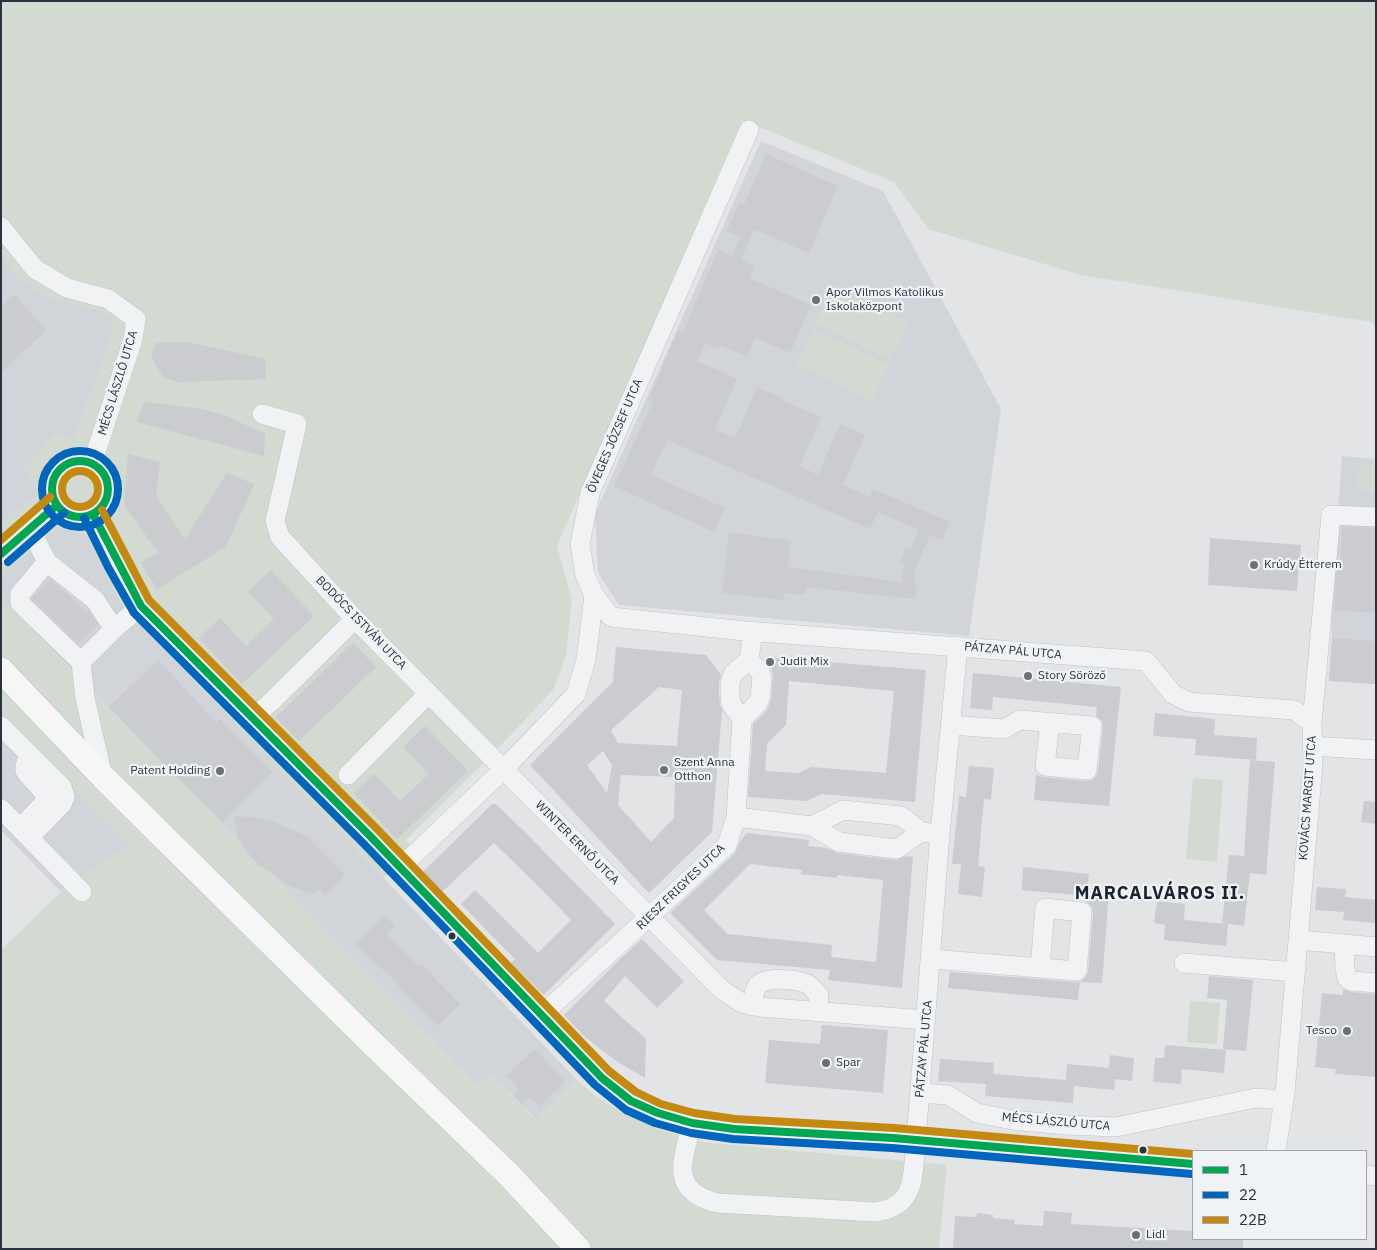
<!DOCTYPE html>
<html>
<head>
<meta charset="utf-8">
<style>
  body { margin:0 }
  #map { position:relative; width:1377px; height:1250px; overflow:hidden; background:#e2e4e6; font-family:"IBM Plex Sans",sans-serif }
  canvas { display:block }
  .frame { position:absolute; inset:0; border:2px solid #2a323f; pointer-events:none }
  .legend { position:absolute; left:1192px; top:1150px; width:175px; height:90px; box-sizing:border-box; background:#f0f3f6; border:1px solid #a1a6ad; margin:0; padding:6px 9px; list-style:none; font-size:15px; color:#2a323f }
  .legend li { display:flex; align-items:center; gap:10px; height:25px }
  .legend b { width:25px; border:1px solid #a1a6ad }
</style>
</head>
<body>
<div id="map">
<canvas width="1377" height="1250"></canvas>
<div class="frame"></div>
<ul class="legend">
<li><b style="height:6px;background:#00a651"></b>1</li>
<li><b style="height:6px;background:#0065bd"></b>22</li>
<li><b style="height:6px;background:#c48910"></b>22B</li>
</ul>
</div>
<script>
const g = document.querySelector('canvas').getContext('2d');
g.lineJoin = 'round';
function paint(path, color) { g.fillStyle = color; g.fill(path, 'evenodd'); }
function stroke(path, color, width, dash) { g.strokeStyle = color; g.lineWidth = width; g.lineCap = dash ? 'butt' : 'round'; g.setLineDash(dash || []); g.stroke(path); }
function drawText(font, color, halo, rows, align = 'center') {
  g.font = font + ' "IBM Plex Sans",sans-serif'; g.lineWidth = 4.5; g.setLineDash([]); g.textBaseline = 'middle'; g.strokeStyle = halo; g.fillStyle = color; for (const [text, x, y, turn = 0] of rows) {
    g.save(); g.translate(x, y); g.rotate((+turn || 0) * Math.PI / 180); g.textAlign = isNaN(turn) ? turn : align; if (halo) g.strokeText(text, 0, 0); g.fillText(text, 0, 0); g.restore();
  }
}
paint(new Path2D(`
  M761,141L883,191L1001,409L969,636L619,605L598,573L595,514Z
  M1,255L19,278L112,317L113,332L74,439L43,494L29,501L1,523Z
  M1342,456L1376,459V684L1329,681L1332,638L1331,610Z
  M59,525L87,537L123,606L576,1079L536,1119L491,1074L477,1085L1,597V578Z
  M1,719L130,844L61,892L1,830Z`), '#d1d4d9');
paint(new Path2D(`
  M1,1H1376V330L1372,322L1081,275L928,229L894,182L742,120L557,546L572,600L566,655L553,690L501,745L406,840L413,849L383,878L123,605L86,537L59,525L1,578V523L29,501L42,494L23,470L55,433L74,439L113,332L112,317L94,310L47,298L19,278L1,255Z
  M832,288L909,324L891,360L815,324Z
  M813,329L889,364L872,401L796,365Z
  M1359,463L1376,464V493L1357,492Z
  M1,597L477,1085L491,1074L535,1119L576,1079L594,1095L618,1110L661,1130L703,1142L947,1165L939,1249H1V950L61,892L129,844L1,719Z
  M1193,778L1223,780L1217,862L1186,859Z
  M1190,1001L1220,1003L1217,1044L1187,1042Z`), '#d3dad2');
paint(new Path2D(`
  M766,154L838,186L809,253L754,229L741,260L754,266L749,278L811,305L790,353L755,338L747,357L720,345L718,349L705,343L697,361L737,379L715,430L735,438L757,387L782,398L781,400L821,417L800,466L818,475L840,424L865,435L843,485L870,497L873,489L950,522L942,540L930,535L916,568L913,583L917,584L915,599L806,587L805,595L785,593L784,600L722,593L729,533L791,540L788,567L901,582L904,563L900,561L906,548L910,550L919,530L878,512L870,529L667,440L651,475L725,508L714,532L614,486L653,402L648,400L679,330L683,332L718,250L732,256L740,237L727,231L739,203L744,205Z
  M15,295L46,330L1,373V306Z
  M187,342L265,359L266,379L178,382L163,377L151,357L156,343Z
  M144,402L203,409L224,415L265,434L264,456L137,422Z
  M128,454L160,462L156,496L185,539L227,473L254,484L226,547L157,589L141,563L158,552L124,505Z
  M1342,527L1376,528V613L1334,610L1338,563H1340Z
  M1210,538L1301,545L1297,591L1208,585Z
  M271,570L314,616L242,684L199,638L220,618L246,646L274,619L248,592Z
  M51,579L86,612L88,610L98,624L78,643L32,599Z
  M1332,638L1376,641L1375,684L1329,681Z
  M353,643L376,667L299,741L276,717Z
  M616,647L706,655L721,675L719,683V694L720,705L722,710L712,832L649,893L530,765L613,682ZM659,687L682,690L677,746L618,743L611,730ZM603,751L612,765L607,793L587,765ZM621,775L675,777L674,818L651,842L618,805Z
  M766,657L926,670L915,802L822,794L806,801L748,797L753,724L767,710L771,700L773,675L771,667L765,660ZM789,681L894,691L886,773L811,767L799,773L765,771L767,744L786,725Z
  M158,660L216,722L220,719L272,772L223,822L164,765L109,707Z
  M973,673L1121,687L1109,806L1034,800L1036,775L1044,777L1086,781L1092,780L1096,776L1098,771L1103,727L1102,721L1096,716L1097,707L993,697L992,710L970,708Z
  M1155,713L1215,719L1214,735L1257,738L1256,760L1195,755L1196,739L1153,736Z
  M425,726L468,771L397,839L354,793L374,774L400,801L429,774L403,747Z
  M1250,760L1275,762L1266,875L1250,873L1244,926L1228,924L1226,946L1164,940L1165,925L1154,923L1157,901L1185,904L1184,920L1227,924L1222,923L1229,855L1244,856Z
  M969,766L994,768L991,800L984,799L978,866L985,867L982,897L958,894L961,864H952L959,796L966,797Z
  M1364,801L1376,802V824L1361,822Z
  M492,804H496L526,833L615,924L544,995L511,963L515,959L461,904L475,890L538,953L571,920L536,884L494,843L442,892L423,872Z
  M234,816L260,818L274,822L298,832L308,837L345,875L325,895L319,889L314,894L303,891L288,885L261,866L251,857L238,839Z
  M747,833L809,840L808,846L827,848L838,853L896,860L906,856L913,857L902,988L828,980L830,970L717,960L670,913L735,853L741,840ZM750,864L802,870L801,874L837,878V875L883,880L876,962L831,957L832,945L728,934L704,910Z
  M1023,867L1089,874L1087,890L1109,892L1102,983L1080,982L1078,1000L948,988L950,972L1076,982L1082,981L1086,977L1088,972L1093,913L1092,907L1086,902L1087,896L1022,890Z
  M1317,887L1346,889L1345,897L1376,900V923L1343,920L1344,912L1315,910Z
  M384,915L395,926L386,935L419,966L421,964L460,1004L438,1026L398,986L399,985L356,944Z
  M642,939L684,981L657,1008L625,976L604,1001L646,1039L645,1078L621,1064L600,1049L584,1036L564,1015L618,961Z
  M1209,976L1253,980L1246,1051L1223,1049L1227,1000L1207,998Z
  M1343,989L1351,992L1376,994V1077L1335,1074L1336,1069L1315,1067L1322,993L1343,995Z
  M822,1025L888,1030L883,1093L765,1083L769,1040L820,1044Z
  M1165,1045L1226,1050L1224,1073L1182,1069L1181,1084L1153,1082L1155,1058H1164Z
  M535,1049L565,1082L539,1107L530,1097L522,1105L513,1095L519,1089L507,1075Z
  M1110,1055L1134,1058L1132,1081L1115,1079L1114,1090L1074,1086L1073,1103L985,1096L986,1084L938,1081L940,1059L994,1063L993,1074L1066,1080L1067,1064L1109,1068Z
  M1044,1211L1072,1213L1071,1224L1193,1231V1239H1243V1249H953L955,1216L976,1217L977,1213L993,1215V1218L1015,1220L1014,1224L1043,1226Z`), '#cacccf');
const minor = new Path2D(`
  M749,130L590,493L580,544L585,575L594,595L611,617L745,631L1146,661L1173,694L1189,702L1294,710L1312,723
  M1,227L35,269L67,288L108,299L136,319L133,339L92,464
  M262,414L297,424L275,521L280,537L355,619L722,990L742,1003L760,1007L925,1020
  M52 489a28 28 0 1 1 56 0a28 28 0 1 1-56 0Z
  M93,514L117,562L141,606L370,836L602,1078L631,1101L658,1113L692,1123L734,1129L893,1138L1193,1164
  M30,528L47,562L95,600L114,629
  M1,554L57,505
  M47,562L20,594V603L81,662L85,698L103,777
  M81,662L114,629L141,606
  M253,718L272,701L355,619
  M742,719L731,704L730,694V683L733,674L749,660L753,631
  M951,725L1004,729L1020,720L1092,726L1087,770L1045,766L1050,722
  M1,726L62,787L65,797L62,804L29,838
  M1313,746L1376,750
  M348,775L428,694
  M1,809L82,892
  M736,817L812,826L839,842L897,849L921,832
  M812,826L843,810L901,816L921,832L932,833
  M20,828L43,804L46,799L45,794L25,771V766L29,754
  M400,868L503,770L576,694L586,660L594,595
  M1298,940L1344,944L1345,969L1347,978L1352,981L1376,983
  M1344,944L1376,947
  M931,959L1077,971L1082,912L1045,908L1040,968
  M1184,963L1295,972
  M752,1006C753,1000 754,991 757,986C765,976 797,979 807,984C812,986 815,992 819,995L818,1011
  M542,1015L727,845L736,817L742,719L757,704L760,699L762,678L760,671L749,660
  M920,1093L948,1095L977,1113L1012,1120L1066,1125L1116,1127L1256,1098L1284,1100
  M692,1123C683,1160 668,1191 718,1203L875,1212C918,1207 912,1174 916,1140L940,834L958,646
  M1276,1151L1285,1093L1296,964L1313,764L1312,723L1331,515L1376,517
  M1366,1175L1376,1176`);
const major = new Path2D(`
  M1,670L103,777L374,1045L509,1175L578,1249`);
stroke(minor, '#c0c2c4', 20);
stroke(major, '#bec1c4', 26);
stroke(minor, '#f1f2f4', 19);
stroke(major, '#f6f6f6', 25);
stroke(new Path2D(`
  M52 489a28 28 0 1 1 56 0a28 28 0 1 1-56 0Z
  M93,514L141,606L370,836L602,1078L631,1101L658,1113L692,1123L734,1129L893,1138L1193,1164
  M1,554L57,505`), '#00a651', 8);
stroke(new Path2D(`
  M42 489a38 38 0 1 1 76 0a38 38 0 1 1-76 0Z
  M84,518L108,567L134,613L363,843L595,1085L626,1110L655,1123L691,1133L733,1139L892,1148L1192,1174
  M8,562L64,513`), '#0065bd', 8);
stroke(new Path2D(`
  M62 489a18 18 0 1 1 36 0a18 18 0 1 1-36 0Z
  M102,510L149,600L377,829L609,1071L636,1092L661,1104L694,1113L735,1119L894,1128L1193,1154
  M1,540L50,497`), '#c48910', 8);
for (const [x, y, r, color] of [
  [816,300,5,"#6a7079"],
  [1254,565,5,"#6a7079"],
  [770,662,5,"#6a7079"],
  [1028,676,5,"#6a7079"],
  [664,770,5,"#6a7079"],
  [220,771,5,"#6a7079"],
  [452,936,4.5,"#2a323f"],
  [1347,1031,5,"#6a7079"],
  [826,1063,5,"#6a7079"],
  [1143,1150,4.5,"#2a323f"],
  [1136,1235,5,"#6a7079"]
]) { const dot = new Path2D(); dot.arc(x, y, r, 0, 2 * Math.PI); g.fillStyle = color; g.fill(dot); stroke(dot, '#f0f3f6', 2); }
drawText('12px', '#2a323f', '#f0f3f6', [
  ["Apor Vilmos Katolikus",826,293],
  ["Iskolaközpont",826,307],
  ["Krúdy Étterem",1264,565],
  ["Judit Mix",780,662],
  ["Story Söröző",1038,676],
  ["Szent Anna",674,763],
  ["Otthon",674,777],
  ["Patent Holding",210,771,"right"],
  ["Tesco",1337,1031,"right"],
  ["Spar",836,1063],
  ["Lidl",1146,1235]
], 'left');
drawText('12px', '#2a323f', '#f0f3f6', [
  ["MÉCS LÁSZLÓ UTCA",118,383,-73],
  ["ÖVEGES JÓZSEF UTCA",615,436,-67],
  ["BODÓCS ISTVÁN UTCA",361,623,46],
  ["PÁTZAY PÁL UTCA",1013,651,5],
  ["KOVÁCS MARGIT UTCA",1308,798,-86],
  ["WINTER ERNŐ UTCA",577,843,45],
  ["RIESZ FRIGYES UTCA",681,887,-44],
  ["PÁTZAY PÁL UTCA",924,1049,-85],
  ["MÉCS LÁSZLÓ UTCA",1056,1122,5]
]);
g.letterSpacing = '1px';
drawText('bold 18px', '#1c2330', '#f0f3f6', [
  ["MARCALVÁROS II.",1160,894]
]);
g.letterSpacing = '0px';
</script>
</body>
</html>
